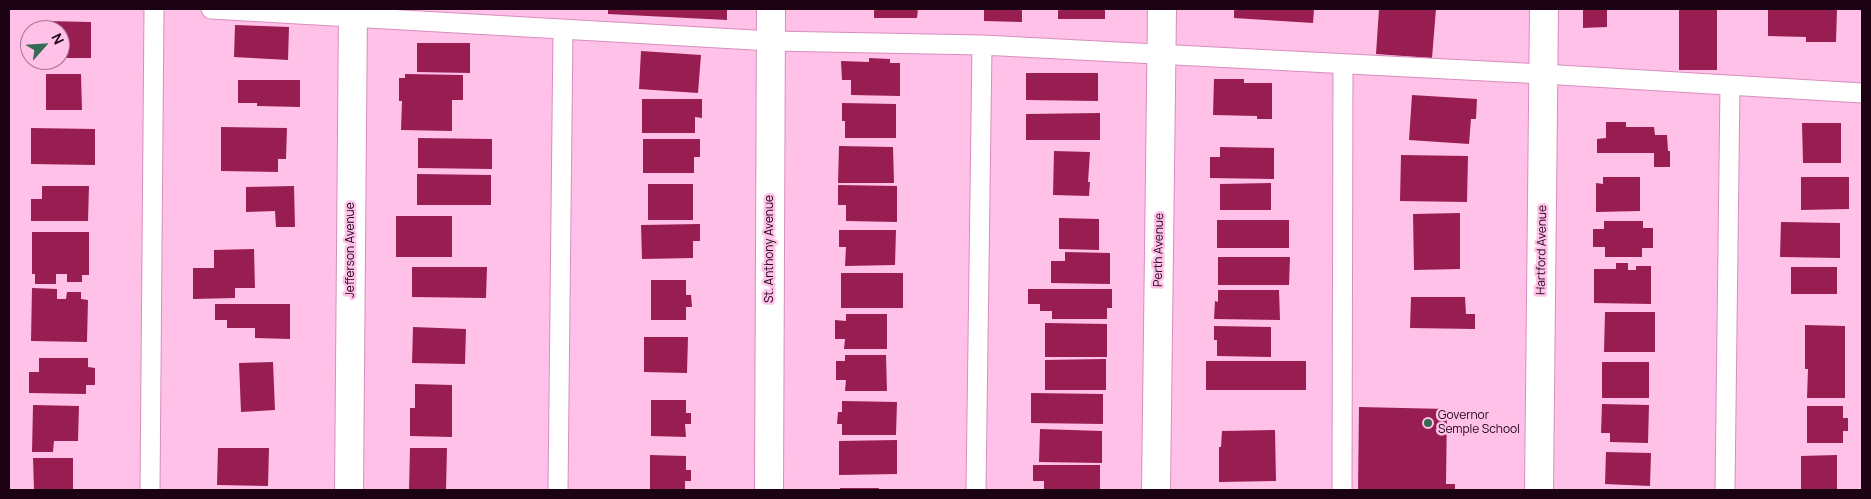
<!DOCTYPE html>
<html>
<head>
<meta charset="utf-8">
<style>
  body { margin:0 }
  #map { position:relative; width:1871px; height:499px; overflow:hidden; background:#ffc1e7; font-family:Manrope,sans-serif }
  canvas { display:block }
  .frame { position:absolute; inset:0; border:10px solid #1c0314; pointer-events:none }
  .north { position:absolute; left:20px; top:20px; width:50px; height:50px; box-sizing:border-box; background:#ffc1e7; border:1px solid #a47593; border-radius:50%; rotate:64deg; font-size:14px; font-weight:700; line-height:20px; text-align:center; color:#1c0314 }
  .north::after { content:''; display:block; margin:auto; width:18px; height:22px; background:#356b52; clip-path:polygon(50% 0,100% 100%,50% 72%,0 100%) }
</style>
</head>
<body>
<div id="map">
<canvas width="1871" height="499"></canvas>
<div class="frame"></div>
<div class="north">N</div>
</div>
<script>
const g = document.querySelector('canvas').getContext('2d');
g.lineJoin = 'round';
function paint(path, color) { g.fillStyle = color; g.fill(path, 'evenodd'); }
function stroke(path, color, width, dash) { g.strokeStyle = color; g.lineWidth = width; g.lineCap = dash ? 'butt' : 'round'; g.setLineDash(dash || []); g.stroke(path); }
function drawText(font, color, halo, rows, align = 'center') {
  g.font = font + ' Manrope,sans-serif'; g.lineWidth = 5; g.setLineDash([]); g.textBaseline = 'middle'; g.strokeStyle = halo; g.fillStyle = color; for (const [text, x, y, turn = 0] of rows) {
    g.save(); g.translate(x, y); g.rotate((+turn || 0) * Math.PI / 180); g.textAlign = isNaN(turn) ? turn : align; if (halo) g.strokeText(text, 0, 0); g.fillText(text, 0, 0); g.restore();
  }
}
paint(new Path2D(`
  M608,9H727V20L608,14Z
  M874,9H918L917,18H874Z
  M984,9H1022V22L984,21Z
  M1058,9H1105V19H1058Z
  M1234,9H1314L1313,23L1234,18Z
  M1379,9H1436L1432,58L1376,54Z
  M1583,9H1607V27L1583,28Z
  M1679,9H1717V70H1679Z
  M1768,9H1837L1836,42H1806V37L1768,36Z
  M45,21L91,22V58H60V30H45Z
  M235,25L289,27L288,60L234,57Z
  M417,43H470V73L417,72Z
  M641,51L701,55L698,93L639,89Z
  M869,58L890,59V63H900V96L851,95V80H842L841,61L869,62Z
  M1026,73H1098V101L1026,100Z
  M46,74H81L82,110H46Z
  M405,74L463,75V100H452V131L401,130L402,101H399V78H405Z
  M1214,79H1244V83H1272V119H1257V116L1213,115Z
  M238,80H300V107L257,106V103H238Z
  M1412,95L1477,99L1476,119H1471L1469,144L1409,140Z
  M642,99H702V118L695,117V133H642Z
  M842,103L896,104V138H845V121H842Z
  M1100,113V140H1026V114Z
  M1606,122H1626V127H1654L1655,135H1667L1668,151H1670V167H1654V153H1597V139L1606,138Z
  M1802,123H1841V163H1803Z
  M221,127L287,128L286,159H278V172L221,171Z
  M31,128L95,129V165L31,164Z
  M418,138L492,139V169L418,168Z
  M643,139H700V157H694V173H643Z
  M839,146L893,147L894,183H838Z
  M1220,147L1274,148V179L1210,178V157H1220Z
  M1054,151L1090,152L1088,182H1090L1089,196L1053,195Z
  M1401,155L1468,156L1467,202L1400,201Z
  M417,174L491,175V205H417Z
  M1603,177H1640V211L1596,212V183L1603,184Z
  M1801,177H1849V209L1801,210Z
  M1271,183V210H1220V184Z
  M648,184H693V220H648Z
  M838,185L897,186V222L846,221V205H838Z
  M42,186H89L88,221H31V199H42Z
  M294,186L295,227H276L275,211L246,212V187Z
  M1460,213V269L1414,270L1413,214Z
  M396,216H452V257H396Z
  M1059,218L1099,219V250L1059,249Z
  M1217,220H1289V248H1217Z
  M1604,221H1643V228H1653V248H1642V257H1605V247H1593V229H1604Z
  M1781,222L1840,223V258L1780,257Z
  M700,224V241H693V258L642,259L641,225Z
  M839,230H896L895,265L845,266L846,247H839Z
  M32,232H89V275H82V282H67V274H56V284H35V274H32Z
  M254,249L255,288H235V298L193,299V268H214V250Z
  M1065,252L1110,253V284L1051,283V261H1065Z
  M1218,257H1290L1289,285H1218Z
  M1616,263H1628V270H1636V266H1651V304L1594,303V269H1616Z
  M412,267H487L486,298L412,297Z
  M1791,267H1837V294H1791Z
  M841,273H903V308H841Z
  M651,280H686V295H691L692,307H686V320H651Z
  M32,288L57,289V299H66L67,292H81V299L88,300L87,342L31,341Z
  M1028,289H1112V308H1107V319H1052V311H1040V304H1028Z
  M1218,290H1279L1280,320L1214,319L1215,301L1218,302Z
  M1411,297H1465L1466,314H1475V329L1410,328Z
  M215,304H290V339L255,338V328H227V320H215Z
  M1605,312H1655V352H1604Z
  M846,314H887V349H844L845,339H835V320L846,321Z
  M1045,323L1107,324V357H1045Z
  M1805,325L1845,326V398H1807L1808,369H1805Z
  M1214,326L1271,327V357L1217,356V340H1214Z
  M413,327L466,329L465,364L412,363Z
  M644,337H688L687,373L644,372Z
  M845,355H886L887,391H845L846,380H836V361H845Z
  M39,358H88V367L95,368V385H86V394L29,393V372H39Z
  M1106,359V390H1045V360Z
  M1206,361H1306V390H1206Z
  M273,362L275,410L241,412L239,363Z
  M1602,362H1649V398H1602Z
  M415,384L452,385V437L410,436V408H415Z
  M1031,393L1103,394V424L1031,423Z
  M651,400H686V413H691V424H685L686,437L651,436Z
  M842,401L897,402L896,435H842V424H837L838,412H842Z
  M1602,404L1649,405L1648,443L1610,442V433H1601Z
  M33,405L79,406L78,441H54L53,452H32Z
  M1807,406H1843V418H1848V431H1843V443H1807Z
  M1359,407L1447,409L1446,484H1455V490H1358Z
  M1040,429L1102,431V463L1039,462Z
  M1275,430L1276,481L1219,482V447H1221L1222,431Z
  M897,440V474L839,475V441Z
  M218,448H269L268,486L217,485Z
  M410,448H447L446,490H409Z
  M1606,452L1651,453L1650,486L1605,484Z
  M650,455L686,456V470H691V481H685V490H650Z
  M1837,455V489L1801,490V456Z
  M33,458H73V490H34Z
  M1033,465H1100V490H1044V481H1033Z
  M840,488H879V490H840Z`), '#981e51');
const service = new Path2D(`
  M211,9L771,41L982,45L1543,74L1862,93
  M150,490L154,9
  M558,490L563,30
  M976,490L982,45
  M1342,490L1343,64
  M1725,490L1730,85`);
const minor = new Path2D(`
  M349,490L353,9
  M769,490L771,9
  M1156,490L1162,9
  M1539,490L1544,9`);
stroke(service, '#d88ebd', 21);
stroke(minor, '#d88ebd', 30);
stroke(service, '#fff', 19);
stroke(minor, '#fff', 28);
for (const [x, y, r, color] of [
  [1428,423,5,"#356b52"]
]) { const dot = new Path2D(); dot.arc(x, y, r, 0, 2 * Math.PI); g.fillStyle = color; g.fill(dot); stroke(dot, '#ffc1e7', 2); }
drawText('12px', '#1c0314', '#ffc1e7', [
  ["St. Anthony Avenue",770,249,-90],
  ["Jefferson Avenue",351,250,-90],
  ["Perth Avenue",1159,250,-89],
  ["Hartford Avenue",1542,250,-89]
]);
drawText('12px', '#1c0314', '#ffc1e7', [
  ["Governor",1438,416],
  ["Semple School",1438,430]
], 'left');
</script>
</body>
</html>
